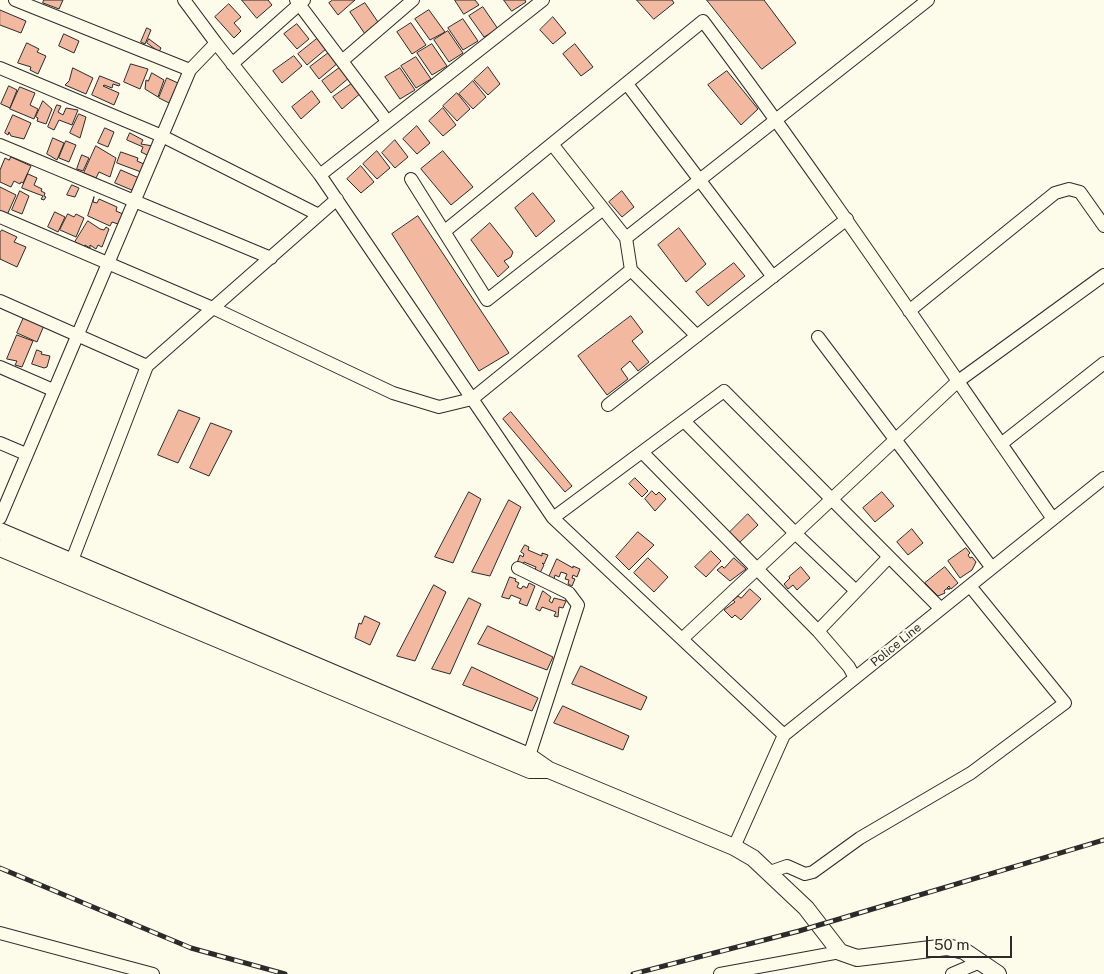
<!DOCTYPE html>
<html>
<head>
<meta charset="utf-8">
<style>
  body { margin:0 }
  #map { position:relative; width:1104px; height:974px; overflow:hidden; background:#fdfbea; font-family:"Public Sans",sans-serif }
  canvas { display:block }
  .scale { position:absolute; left:926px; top:936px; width:86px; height:22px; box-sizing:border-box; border:2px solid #2b2b2b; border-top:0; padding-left:6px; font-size:15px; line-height:18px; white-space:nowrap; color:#2b2b2b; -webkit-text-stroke:4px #fdfbea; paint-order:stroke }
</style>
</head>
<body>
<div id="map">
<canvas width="1104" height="974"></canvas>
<div class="scale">50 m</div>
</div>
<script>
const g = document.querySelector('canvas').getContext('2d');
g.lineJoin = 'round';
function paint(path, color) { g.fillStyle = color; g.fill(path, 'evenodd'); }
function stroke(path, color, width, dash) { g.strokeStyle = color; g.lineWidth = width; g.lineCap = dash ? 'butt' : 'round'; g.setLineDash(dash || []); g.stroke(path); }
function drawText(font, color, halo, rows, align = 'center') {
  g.font = font + ' "Public Sans",sans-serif'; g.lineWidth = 4; g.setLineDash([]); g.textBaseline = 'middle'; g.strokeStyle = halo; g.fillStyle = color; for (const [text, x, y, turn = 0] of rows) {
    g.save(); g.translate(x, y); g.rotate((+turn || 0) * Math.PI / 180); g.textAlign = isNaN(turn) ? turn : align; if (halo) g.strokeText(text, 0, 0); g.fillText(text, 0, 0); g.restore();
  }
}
const building = new Path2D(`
  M44,0H63L59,9L43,3Z
  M242,0H268L272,5L257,18Z
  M333,0H355L338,15L329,3Z
  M455,0H475L479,5L464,14Z
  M504,0H525L526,2L512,11Z
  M637,0H672L674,3L654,19Z
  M707,0H764L796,43L762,69Z
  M365,3L380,25L365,34L350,12Z
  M229,4L241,17L234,23L241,31L234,38L215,17Z
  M483,7L498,29L484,37L469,16Z
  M0,10L26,21L21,33L0,25Z
  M429,10L445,32L430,40L415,19Z
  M553,17L566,33L553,44L540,30Z
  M463,19L478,41L463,50L448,28Z
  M411,23L426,45L412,54L397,32Z
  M297,24L309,39L297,49L284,34Z
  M147,28L151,30L145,44L141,42Z
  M448,31L463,53L449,62L434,40Z
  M64,34L79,41L74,53L59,46Z
  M318,38L326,49L307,65L298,54Z
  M149,39L161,48L159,52L147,43Z
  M27,43L39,49L37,52L46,56L38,74L30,70L31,67L18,63Z
  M432,44L447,66L432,75L417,53Z
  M575,44L593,67L581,76L563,54Z
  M331,51L339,62L319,79L310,67Z
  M294,56L302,66L282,83L273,71Z
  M416,57L431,79L416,88L401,66Z
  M131,64L148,69L140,89L124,82Z
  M342,66L350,77L331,93L322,81Z
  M488,67L500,84L488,95L474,80Z
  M73,68L93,78L86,94L65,85L69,81Z
  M400,68L415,90L400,99L385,77Z
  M727,71L758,109L741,125L708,85Z
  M152,73L164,80L158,97L145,89L146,80L148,81Z
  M100,76L120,84L119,86L113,84L112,88L104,85L103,86L119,93L114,105L92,95Z
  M167,78L178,83L169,103L159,98Z
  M473,81L486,97L473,109L459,94Z
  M354,82L362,92L342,109L333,97Z
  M9,86L17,90L10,108L1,104Z
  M20,87L35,93L30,105L38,109L34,119L10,109Z
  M312,91L320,102L301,119L292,107Z
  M457,93L470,109L457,121L443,106Z
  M43,101L52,109L46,124L37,121L38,118L36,117Z
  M57,105L61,106L58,112L63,115L66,108L78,110L72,125L59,120L54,130L48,127Z
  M443,108L456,125L443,136L429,121Z
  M79,114L86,117L80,138L70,133Z
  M13,115L31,123L24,139L11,136L9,132L8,135L5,133Z
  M417,126L430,143L417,154L403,139Z
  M105,128L114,132L108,147L98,143Z
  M130,133L143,140L141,144L153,146L149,156L141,152L143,147L127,140Z
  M53,138L64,143L57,160L47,154Z
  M395,140L408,157L395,168L382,153Z
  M66,141L76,145L69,162L59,158Z
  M96,146L116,158L110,177L99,172L96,178L84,173Z
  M377,151L390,168L377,179L363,164Z
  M443,151L473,187L451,205L421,169Z
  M121,152L138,158L137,161L144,164L141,172L117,163Z
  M82,155L89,158L83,171L77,169Z
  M11,157L31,166L23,183L21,182L20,184L14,181L11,187L0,182V170L5,158L9,160Z
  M361,166L374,182L361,193L347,179Z
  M121,170L139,178L134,191L115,183Z
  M28,174L37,178L34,185L42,189L41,191L45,193L44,196L46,197L44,200L41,199L43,196L22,188Z
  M72,185L79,188L75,197L67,195Z
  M0,187L16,195L7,215L0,211Z
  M20,191L29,196L22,214L12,210Z
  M622,191L634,207L622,217L609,202Z
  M533,193L555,221L536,237L515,208Z
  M94,197L93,202L97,203L99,199L117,207L116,211L123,214L118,224L112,222L110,226L88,216Z
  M55,212L65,217L58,232L48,227Z
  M68,214L74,217L76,214L84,218L76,237L60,230Z
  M418,216L509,353L479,371L392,234Z
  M88,221L100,229L104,230L106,227L109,229L102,247L98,245L96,249L90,245V248L85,245L84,247L75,242Z
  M490,223L513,252L511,257L504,261L509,267L498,277L471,240Z
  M679,228L706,264L686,282L658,245Z
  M2,230L17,237L14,242L26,247L17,267L0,259V233Z
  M734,263L745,276L708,306L696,292Z
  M25,315L45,323L37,342L17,333Z
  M631,316L643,332L632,341L649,362L638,371L630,361L621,369L628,379L607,395L578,356Z
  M17,335L33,341L22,367L15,365L17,361L7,359Z
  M37,350L42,352L41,354L50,356L47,367L44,368L32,364Z
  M179,410L200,418L178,463L158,455Z
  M511,412L572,486L565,492L503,419Z
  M211,423L232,431L209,476L190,468Z
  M635,478L648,491L642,497L629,484Z
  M652,491L656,495L659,492L666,499L655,511L645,499Z
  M469,492L481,499L453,563L435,557Z
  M882,492L894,506L875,522L863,508Z
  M509,500L521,507L490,576L472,572Z
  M748,514L758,525L738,544L728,534Z
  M912,529L923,543L908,555L897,542Z
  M638,532L654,545L629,570L616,557Z
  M525,545L529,547L528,550L542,556V553L548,555L544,564L542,563L544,565L540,573L535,570L536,567L524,562L522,565L517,563L520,555L523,557L524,554L521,552Z
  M966,548L970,553L968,555L970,558L972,557L976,562L972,570L960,578L948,561Z
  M711,551L721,561L706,577L695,567Z
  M648,558L668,577L654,592L634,573Z
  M734,558L746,569L730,581L717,570L722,566L724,568Z
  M557,559L573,568V566L580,569L577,577L573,575L572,578L575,579L572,586L568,584L569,580L565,579L567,574L561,572L559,577L555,575L554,579L549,577Z
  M801,567L810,578L797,590L793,585L788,589L784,584L790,578L789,577Z
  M945,567L958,583L951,589L949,586L947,588L950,589H946L944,591L945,593L938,596L925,583Z
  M510,577L516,579L515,581L519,583L517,587L521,589L523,586L527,588L529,583L535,586L527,606L519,603L521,599L511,595L509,599L502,597Z
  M434,585L446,592L415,661L397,656Z
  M750,589L761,599L741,620L735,615L732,618L724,610L735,602L733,600L738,596L741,598Z
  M543,591L551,597L549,601L552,603L554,598L566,601L563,608L559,607L558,617L554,616L556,612L542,607L540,611L536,609Z
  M469,598L481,604L450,674L432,669Z
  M365,616L380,623L370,645L355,638L359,623L361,624Z
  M488,626L553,657L547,670L478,644Z
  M581,666L647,697L641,710L572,684Z
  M472,667L538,698L532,711L463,685Z
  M563,706L629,736L623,750L554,723Z`);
paint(building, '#f2b8a0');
stroke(building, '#2b2b2b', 1);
const minor = new Path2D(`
  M15,0L190,70L216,43
  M184,0L216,43L320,175L553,518L784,735
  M296,0L387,121
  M342,61L413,0
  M232,64L304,0
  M0,68L162,136L319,215
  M627,84L773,277
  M552,144L626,238
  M0,145L271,258
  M320,175L543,0
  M411,179L487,300L602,210
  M0,217L215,309L393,393L439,407L472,399L631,270L626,238L928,0
  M445,231L703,21C825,184 937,352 1053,519
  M631,270L697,336
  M0,301L147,366
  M909,311L1055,193L1069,189L1080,192L1104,226
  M818,337L992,568
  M0,367L53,390
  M608,405L847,219
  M684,421L795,533L856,591
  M0,443L26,454
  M1001,444L1104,363
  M642,452L818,631L889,557
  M0,518L190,70
  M553,518L724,391L941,609
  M69,568L147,366L337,199
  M518,568L569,593L578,605L529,756
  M818,631L849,667L855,678
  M682,639L957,382L1104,275
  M734,847L784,735L1104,478
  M770,872L787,866L805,874L813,872L860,838L971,773L1065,703L970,586
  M0,933L153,974
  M720,974L840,952
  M952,974L980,962`);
const major = new Path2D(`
  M0,531L529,756L549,770L734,847L753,858L806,908L840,952L857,958L947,947L964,951L998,974
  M0,548L530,770H547`);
stroke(minor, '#2b2b2b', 14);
stroke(major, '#2b2b2b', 18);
stroke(minor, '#fdfbea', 12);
stroke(major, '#fdfbea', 16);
const rail = new Path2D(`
  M0,868L191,948L285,974
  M633,974L799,931L1104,840`);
stroke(rail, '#2b2b2b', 5);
stroke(rail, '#fdfbea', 3, [9]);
drawText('12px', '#2b2b2b', '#fdfbea', [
  ["Police Line",896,645,-39]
]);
</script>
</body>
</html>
